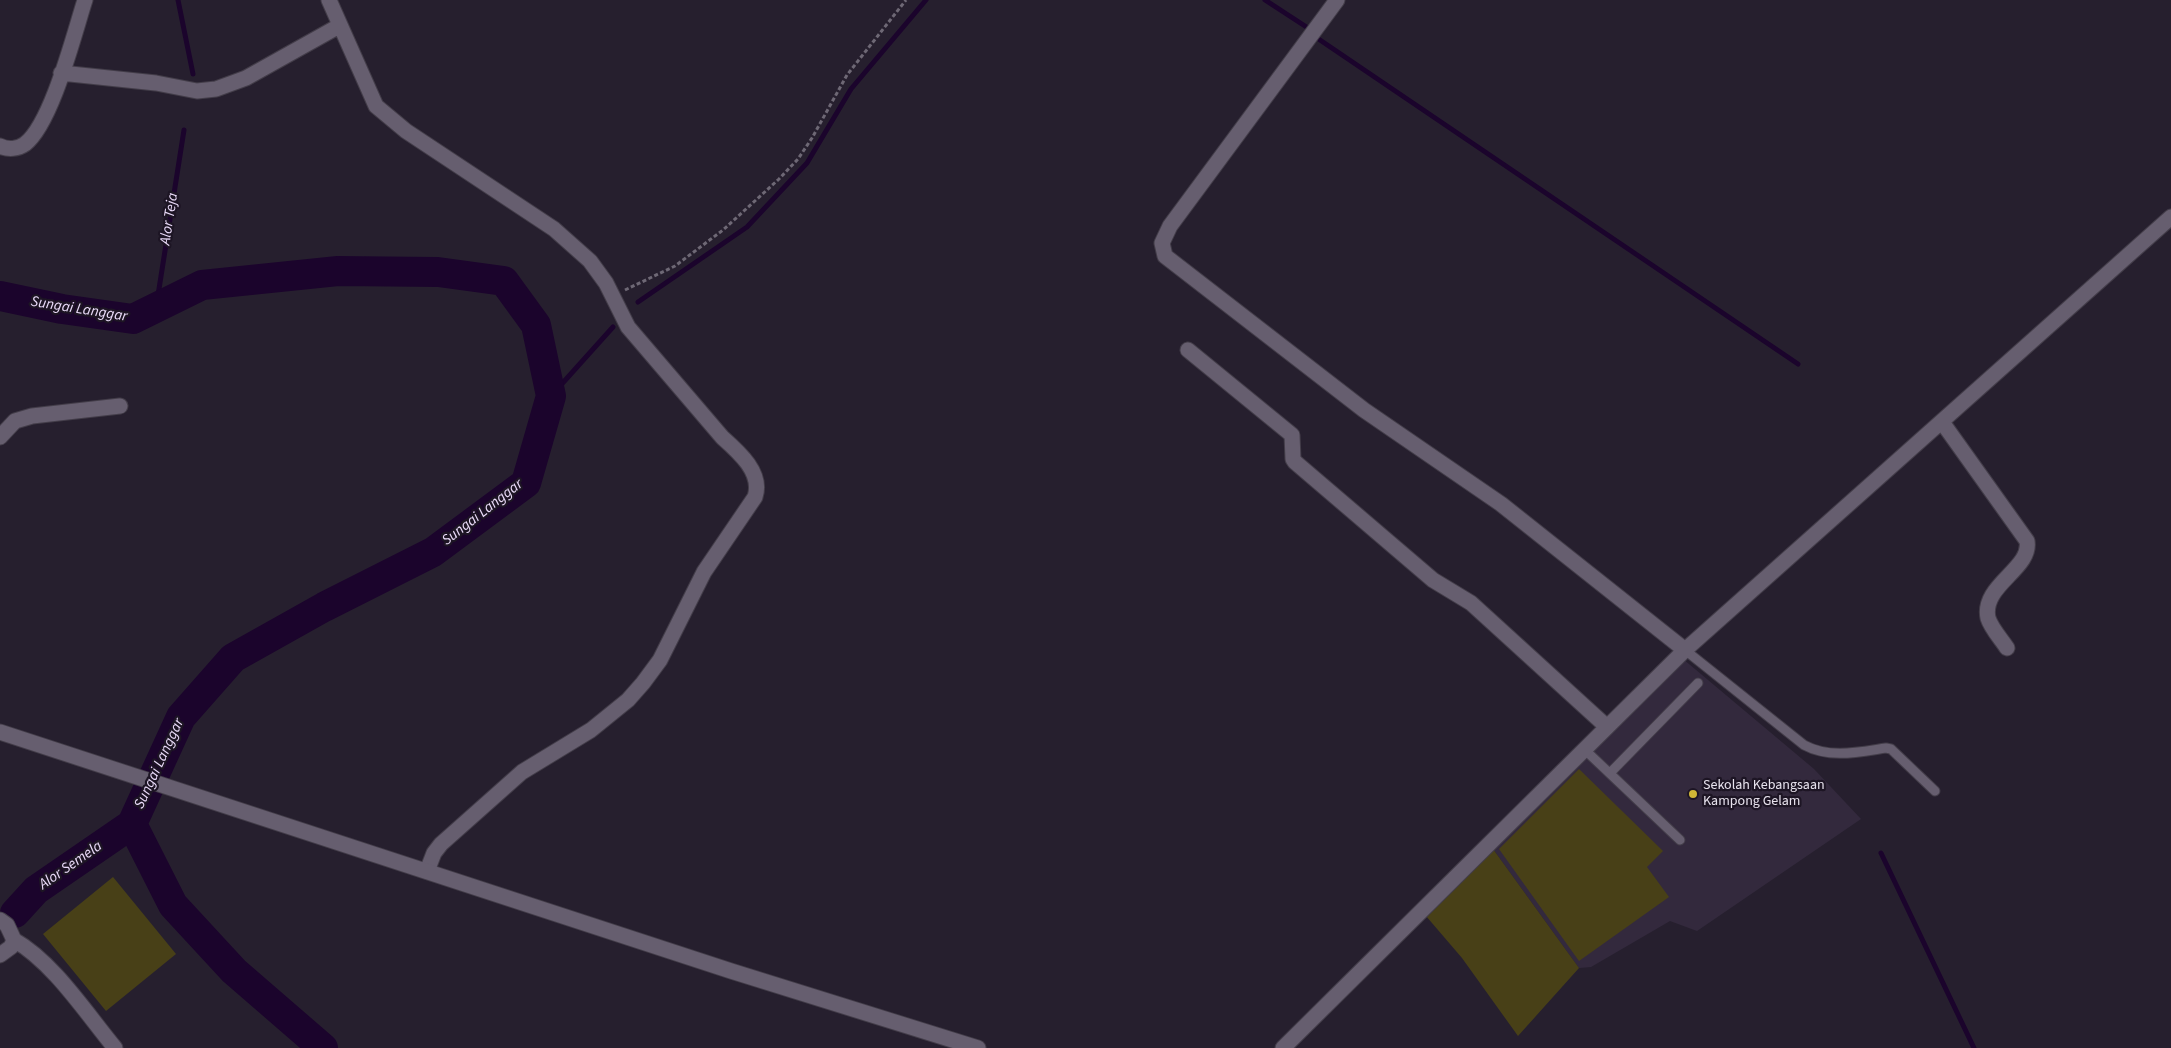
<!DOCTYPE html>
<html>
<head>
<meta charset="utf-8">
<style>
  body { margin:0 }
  canvas { display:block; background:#261f2e }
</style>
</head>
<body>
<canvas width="2171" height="1048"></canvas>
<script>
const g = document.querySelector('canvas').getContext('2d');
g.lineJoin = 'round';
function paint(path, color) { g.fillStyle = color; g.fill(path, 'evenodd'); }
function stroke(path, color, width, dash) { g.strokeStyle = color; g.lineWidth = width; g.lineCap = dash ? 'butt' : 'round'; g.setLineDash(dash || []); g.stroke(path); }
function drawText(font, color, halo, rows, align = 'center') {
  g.font = font + ' "Source Sans 3",sans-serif'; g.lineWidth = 4.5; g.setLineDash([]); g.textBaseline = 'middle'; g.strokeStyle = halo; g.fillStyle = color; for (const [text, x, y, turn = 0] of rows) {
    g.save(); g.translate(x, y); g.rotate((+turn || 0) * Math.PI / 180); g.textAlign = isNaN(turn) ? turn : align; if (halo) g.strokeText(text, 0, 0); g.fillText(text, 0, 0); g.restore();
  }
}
paint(new Path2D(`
  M1683,659L1814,769L1861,819L1697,931L1670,921L1591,967L1579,968L1493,849Z`), '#33293d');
paint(new Path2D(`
  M1579,769L1663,851L1647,867L1669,897L1579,961L1499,849Z
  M1493,849L1579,968L1518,1036L1462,958L1426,916Z
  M113,877L176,954L106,1011L43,934Z`), '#484017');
stroke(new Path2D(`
  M178,0L193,74
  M1265,0L1308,28
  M1320,40L1798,364
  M638,302L747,227L807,163L851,89L926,0
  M156,308L184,130
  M551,396L613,327
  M1881,853L1974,1048`), '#1b042c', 5);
stroke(new Path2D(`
  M0,296L62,309L133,319L202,285L338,271L438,272L504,281L536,325L551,396L526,483L433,552L324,607L233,658L181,717L132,824L173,905L234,971L323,1048
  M15,913L36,890L132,824`), '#1b042c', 30);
const lane = new Path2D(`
  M1685,650L1804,745C1830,759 1859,752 1886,748L1891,749L1935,791
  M1584,749L1680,840
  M1610,773L1698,683`);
const street = new Path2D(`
  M329,0L376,106L406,131L554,229L590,261L606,283L628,327L722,437C739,452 763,473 755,497L704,572L660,660L643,683L628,700L591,730L522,772L441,844L434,853L427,871
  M1337,0L1170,226L1162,243L1165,256L1364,410L1501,504L1685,650
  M61,73L156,83L197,91L216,89L246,78L339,26
  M0,146C8,150 18,149 25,144C52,123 74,34 85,0
  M1188,350L1292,435L1293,459L1295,462L1433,580L1471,603L1606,726
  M1942,422L2027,541C2032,569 1981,585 1988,618C1991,628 2001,639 2007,648
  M0,437L15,421L32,416L120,406
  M0,920L7,925L14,940
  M14,940C53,962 86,1013 115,1048
  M0,955L11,947L14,940
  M1283,1048L1685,650L2171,217`);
const secondary = new Path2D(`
  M0,732L731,971L978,1048`);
stroke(lane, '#433d49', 11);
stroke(street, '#433d49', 17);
stroke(secondary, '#433d49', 17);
stroke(new Path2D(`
  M625,290L675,266L723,230L779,179L798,159L812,138L847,75L906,0`), '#6e6875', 3, [4, 2.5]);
stroke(lane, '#665e6f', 9);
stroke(street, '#665e6f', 15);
stroke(secondary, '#665e6f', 15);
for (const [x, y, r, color] of [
  [1693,794,5,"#d0b736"]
]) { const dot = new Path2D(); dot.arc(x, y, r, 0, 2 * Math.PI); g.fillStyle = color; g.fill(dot); stroke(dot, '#1d1524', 2); }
drawText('14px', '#e8e3ee', '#1d1524', [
  ["Sekolah Kebangsaan",1703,786],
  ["Kampong Gelam",1703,802]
], 'left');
drawText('italic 15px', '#ebdcfa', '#1d1524', [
  ["Alor Teja",170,219,-81],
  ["Sungai Langgar",79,310,9],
  ["Sungai Langgar",483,513,-38],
  ["Sungai Langgar",160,764,-65],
  ["Alor Semela",71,866,-35]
]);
</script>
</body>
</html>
